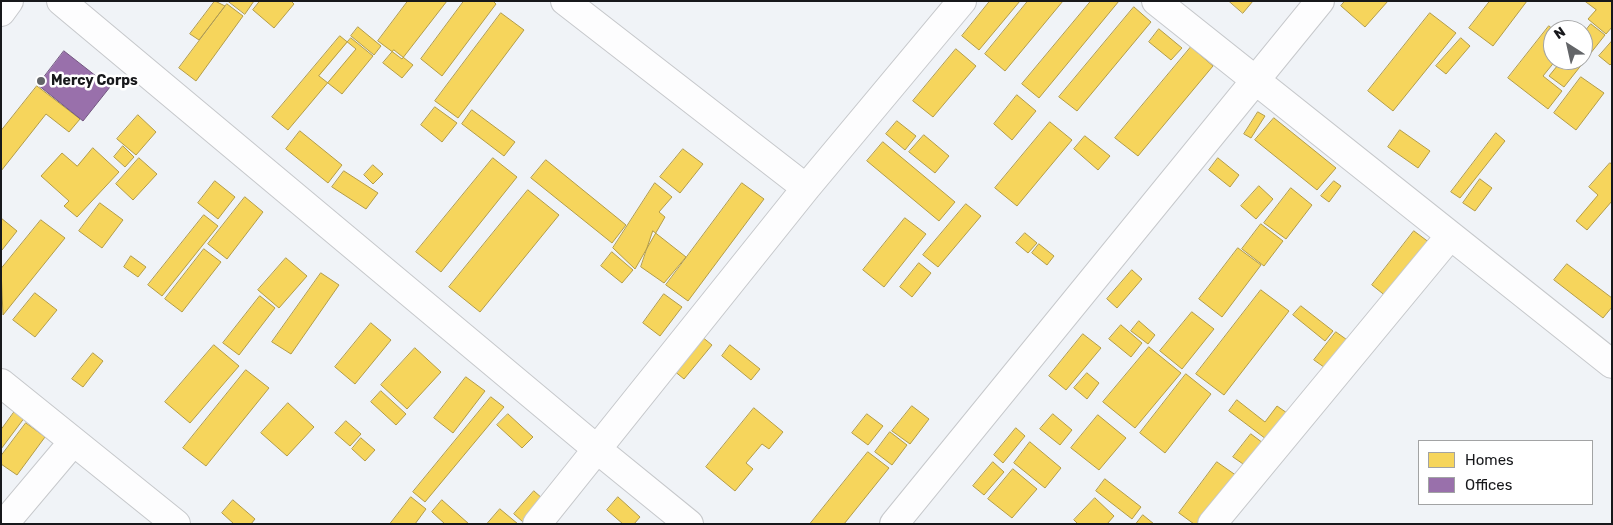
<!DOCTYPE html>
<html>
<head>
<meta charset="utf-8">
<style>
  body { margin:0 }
  #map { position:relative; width:1613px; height:525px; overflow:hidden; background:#f0f3f7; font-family:Rubik,sans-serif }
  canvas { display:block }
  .frame { position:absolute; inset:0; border:2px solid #17181b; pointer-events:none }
  .legend { position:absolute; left:1418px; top:440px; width:175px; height:65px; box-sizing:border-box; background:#fff; border:1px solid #a2a3a4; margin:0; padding:6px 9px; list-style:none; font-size:15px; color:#17181b }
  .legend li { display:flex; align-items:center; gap:10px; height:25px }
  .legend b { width:25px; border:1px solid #a2a3a4 }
  .north { position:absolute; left:1543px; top:20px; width:50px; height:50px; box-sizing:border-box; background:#fff; border:1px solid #a2a3a4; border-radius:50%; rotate:325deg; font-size:14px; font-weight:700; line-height:20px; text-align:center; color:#17181b }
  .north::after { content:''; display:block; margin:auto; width:18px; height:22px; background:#636568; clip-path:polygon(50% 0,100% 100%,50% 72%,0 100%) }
</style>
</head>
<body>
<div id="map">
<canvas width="1613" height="525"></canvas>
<div class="frame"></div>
<ul class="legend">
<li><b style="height:14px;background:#f6d55c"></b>Homes</li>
<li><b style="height:14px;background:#9970ab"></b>Offices</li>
</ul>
<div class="north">N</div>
</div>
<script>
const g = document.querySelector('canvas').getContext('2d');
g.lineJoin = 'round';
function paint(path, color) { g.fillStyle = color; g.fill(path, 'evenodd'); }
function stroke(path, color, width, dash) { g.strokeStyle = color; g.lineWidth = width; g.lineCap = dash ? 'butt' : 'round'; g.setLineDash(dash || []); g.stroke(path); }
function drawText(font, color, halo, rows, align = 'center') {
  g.font = font + ' Rubik,sans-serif'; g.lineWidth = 5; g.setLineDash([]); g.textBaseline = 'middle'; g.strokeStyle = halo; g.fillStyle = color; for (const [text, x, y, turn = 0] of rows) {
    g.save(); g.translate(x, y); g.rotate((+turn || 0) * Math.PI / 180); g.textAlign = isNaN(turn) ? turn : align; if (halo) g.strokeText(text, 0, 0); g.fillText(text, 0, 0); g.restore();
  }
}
const homes = new Path2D(`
  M215,1L225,6L199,40L190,34Z
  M228,1H254L245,14Z
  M260,1H291L294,4L274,28L253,10Z
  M408,1H447L402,59L378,41Z
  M464,1H493L496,4L442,76L421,59Z
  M990,1H1020L979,50L962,36Z
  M1028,1H1063L1005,71L985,54Z
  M1091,1H1119L1039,98L1022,84Z
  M1229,1H1253L1243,13Z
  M1345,1H1388L1365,27L1341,6Z
  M1490,1H1527L1493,46L1469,28Z
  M1585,1H1612V27L1606,34L1588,19L1596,10Z
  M227,4L243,16L196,81L179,68Z
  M1134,7L1151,22L1077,111L1059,97Z
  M501,13L524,30L458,118L435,101Z
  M1430,13L1456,33L1393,111L1368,91Z
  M1591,24L1605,35L1564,87L1549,76L1562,60H1583V34Z
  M1549,26L1554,30L1553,60H1556L1543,76L1562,91L1548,109L1508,78Z
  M358,27L381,46L374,55L351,36Z
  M1159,29L1182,48L1171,60L1149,42Z
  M340,36L356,49L288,130L272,117Z
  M351,38L373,56L342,94L319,76Z
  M1461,38L1470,46L1446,74L1436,66Z
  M1612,41V63L1610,65L1599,56Z
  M1191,47L1213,66L1138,156L1115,138Z
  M956,49L976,66L933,117L913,101Z
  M394,50L413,65L402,78L383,63Z
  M1581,77L1604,93L1576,130L1554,113Z
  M37,86L80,119L69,132L46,114L1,171V131Z
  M1017,95L1036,111L1012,140L994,124Z
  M435,107L457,123L442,142L421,125Z
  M472,110L515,142L504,156L462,124Z
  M1258,112L1265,116L1251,138L1244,134Z
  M138,115L156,132L136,155L117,139Z
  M1274,118L1336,168L1317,190L1255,140Z
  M897,121L916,136L905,150L886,134Z
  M1050,122L1072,140L1017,206L995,188Z
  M1400,130L1430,151L1418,168L1388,147Z
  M300,131L342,165L328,183L286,149Z
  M1496,133L1505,141L1460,198L1451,192Z
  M924,135L949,156L935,173L909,152Z
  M1085,136L1110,156L1098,170L1074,149Z
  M883,142L955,202L939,221L867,161Z
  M123,146L134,157L125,167L114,157Z
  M93,148L119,172L77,217L64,206L69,201L41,176L62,153L77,166Z
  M683,149L703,164L680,193L660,177Z
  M139,158L157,174L133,200L116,184Z
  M493,158L517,177L441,272L416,252Z
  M1218,158L1239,175L1230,187L1209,170Z
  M546,160L626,225L612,243L531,178Z
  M1610,163L1612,164V201L1587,230L1576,221L1598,195L1589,187Z
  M373,165L383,174L373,184L364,175Z
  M344,171L378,193L366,209L332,187Z
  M1480,179L1492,188L1475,211L1463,203Z
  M215,181L235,197L218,219L198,203Z
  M1334,181L1341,186L1329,202L1321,196Z
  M655,183L672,197L659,212L665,217L635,269L613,248Z
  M742,183L764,199L688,301L666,285Z
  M1259,186L1273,199L1256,219L1241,206Z
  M1291,188L1312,205L1286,239L1264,223Z
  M528,190L559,215L480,312L449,287Z
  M245,197L263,212L227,259L208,244Z
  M100,203L123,220L102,248L79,231Z
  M966,204L981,216L938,267L923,255Z
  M204,215L218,226L162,296L148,285Z
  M1,218L17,231L2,250L1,249Z
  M905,218L926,234L884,287L863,270Z
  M41,220L65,238L3,315L1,269Z
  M1261,224L1283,241L1264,266L1242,249Z
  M653,231L686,257L664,283L641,267Z
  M1414,231L1430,243L1387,297L1372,285Z
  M1025,233L1037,243L1028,253L1016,243Z
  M1039,244L1054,256L1047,265L1032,253Z
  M1238,248L1261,265L1222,317L1199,299Z
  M204,249L221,262L182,312L165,299Z
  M612,252L633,270L622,283L601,266Z
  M131,256L146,267L138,277L124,267Z
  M286,258L307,276L279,308L258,290Z
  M919,263L931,273L912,297L900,287Z
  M1567,264L1612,298V307L1603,318L1554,280Z
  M1132,270L1142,279L1117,308L1107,299Z
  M321,273L339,285L291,354L272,342Z
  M1261,290L1289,311L1224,395L1196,374Z
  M35,293L57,310L35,337L13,320Z
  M664,294L682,307L660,336L643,323Z
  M260,296L275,308L239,355L223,343Z
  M1301,306L1333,331L1325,341L1293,315Z
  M1192,312L1214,329L1182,369L1160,351Z
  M1139,321L1155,335L1148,344L1131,331Z
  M371,323L391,340L355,384L335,367Z
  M1121,325L1142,343L1131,357L1109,339Z
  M1336,332L1350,342L1328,370L1314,360Z
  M1083,334L1101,348L1066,390L1049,376Z
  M701,336L712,345L684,379L673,370Z
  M214,345L239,366L190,423L165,402Z
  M730,345L760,369L751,380L722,356Z
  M1149,347L1181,373L1135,428L1103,402Z
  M415,348L441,372L407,409L381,385Z
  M93,353L103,361L83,387L72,379Z
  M246,370L269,388L206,466L183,448Z
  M1087,373L1099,383L1087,399L1074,388Z
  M1186,374L1211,394L1165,453L1140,433Z
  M466,377L485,391L453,433L434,418Z
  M381,391L406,414L396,425L371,402Z
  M491,397L504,407L425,502L413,492Z
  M1237,400L1265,422L1277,406L1287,413L1266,439L1229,411Z
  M288,403L314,427L287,456L261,433Z
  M912,406L929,419L910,444L892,431Z
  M754,408L783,432L769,449L762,444L746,463L753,469L735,491L706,467Z
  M15,411L25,417L1,449V430Z
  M508,414L533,437L522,448L497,425Z
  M867,414L883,426L868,445L852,433Z
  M1053,414L1072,430L1060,445L1040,429Z
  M1098,415L1126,438L1099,470L1071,448Z
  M346,421L361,434L350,446L335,433Z
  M26,423L45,437L17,475L1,464V456Z
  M1016,428L1025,436L1003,463L994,455Z
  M890,432L907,445L892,465L875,452Z
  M1251,434L1263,443L1246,466L1233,457Z
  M361,438L375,450L365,461L352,449Z
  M1030,442L1061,468L1045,488L1014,463Z
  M868,452L889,468L844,524H810Z
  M993,462L1004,472L984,495L973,486Z
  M1217,462L1237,476L1203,524H1194L1179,513Z
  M1013,469L1037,489L1012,518L988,499Z
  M1105,479L1141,507L1132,519L1096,491Z
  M534,491L543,499L523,522L514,514Z
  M411,497L426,509L415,524H390Z
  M618,497L640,517L634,524H623L607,510Z
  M1095,498L1114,516L1107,524H1078L1074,520Z
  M233,500L255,519L251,524H234L222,513Z
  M442,500L469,524H445L432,512Z
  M500,509L518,524H487Z
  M1143,515L1154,524H1136Z`);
paint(homes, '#f6d55c');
stroke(homes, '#b39c48', 1);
const offices = new Path2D(`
  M64,51L110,87L83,121L38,85Z`);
paint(offices, '#9970ab');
stroke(offices, '#725680', 1);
const minor = new Path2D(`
  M61,1L598,450L689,524
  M565,1L806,188
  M1156,1L1612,364
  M1,12L9,1
  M1,383L176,524
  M4,524L73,442
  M537,524L806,188L962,1
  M894,524L1320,1
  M1212,524L1450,236`);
stroke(minor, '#c6c8cb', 30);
stroke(minor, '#fdfdfe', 28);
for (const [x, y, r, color] of [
  [41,81,5,"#636568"]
]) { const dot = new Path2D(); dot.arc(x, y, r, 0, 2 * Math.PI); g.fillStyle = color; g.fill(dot); stroke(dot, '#fff', 2); }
drawText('bold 14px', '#17181b', '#fff', [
  ["Mercy Corps",51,81]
], 'left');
</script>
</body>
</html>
